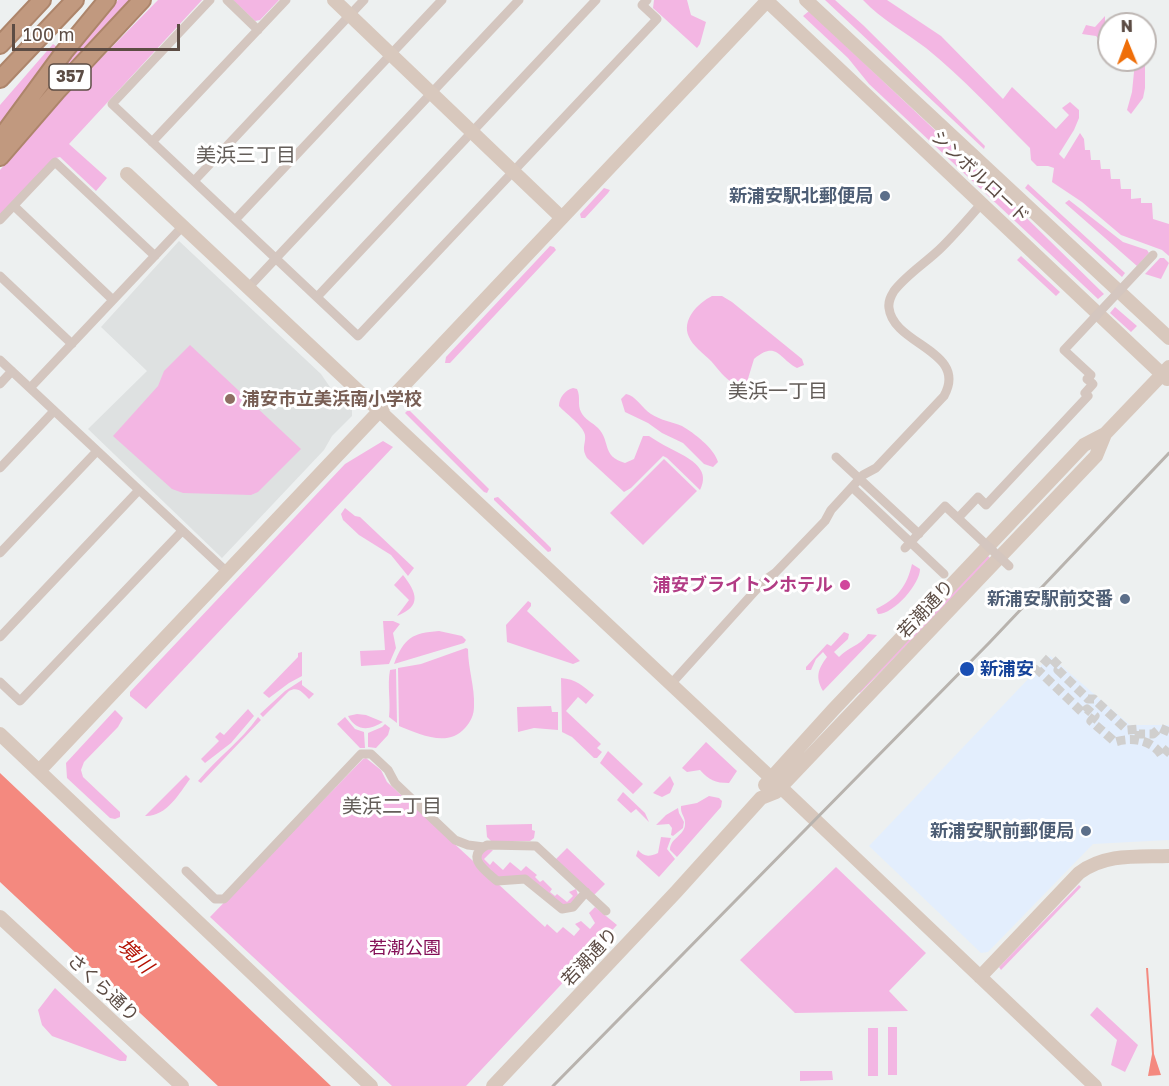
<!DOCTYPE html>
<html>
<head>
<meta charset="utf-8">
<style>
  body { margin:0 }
  #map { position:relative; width:1169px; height:1086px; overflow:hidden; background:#edf0f0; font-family:"Golos Text",sans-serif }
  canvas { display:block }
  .north { position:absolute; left:1097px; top:12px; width:60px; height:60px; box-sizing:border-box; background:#fff; border:2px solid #beb7b4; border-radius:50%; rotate:359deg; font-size:16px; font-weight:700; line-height:24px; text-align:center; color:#5c4c44 }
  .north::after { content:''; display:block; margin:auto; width:21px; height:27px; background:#ef6e08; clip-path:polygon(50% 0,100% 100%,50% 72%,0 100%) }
  .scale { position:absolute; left:12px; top:24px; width:168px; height:27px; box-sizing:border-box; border:3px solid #5c4c44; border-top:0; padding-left:8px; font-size:18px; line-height:21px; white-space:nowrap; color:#5c4c44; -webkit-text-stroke:4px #fff; paint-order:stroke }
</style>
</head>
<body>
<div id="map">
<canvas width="1169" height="1086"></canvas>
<div class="north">N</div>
<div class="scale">100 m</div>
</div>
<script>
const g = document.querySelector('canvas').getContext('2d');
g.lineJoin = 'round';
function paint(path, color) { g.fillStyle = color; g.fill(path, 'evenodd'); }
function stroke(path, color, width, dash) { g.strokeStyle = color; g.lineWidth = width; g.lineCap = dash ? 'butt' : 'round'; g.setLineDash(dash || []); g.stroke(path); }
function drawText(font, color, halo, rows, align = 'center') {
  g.font = font + ' "Golos Text","Noto Sans JP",sans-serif'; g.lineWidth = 6; g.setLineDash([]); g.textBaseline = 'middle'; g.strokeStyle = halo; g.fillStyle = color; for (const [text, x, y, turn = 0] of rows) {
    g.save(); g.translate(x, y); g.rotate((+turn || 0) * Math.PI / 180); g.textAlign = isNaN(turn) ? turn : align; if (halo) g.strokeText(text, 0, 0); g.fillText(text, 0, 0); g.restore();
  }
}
paint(new Path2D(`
  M1050,656L1130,725H1169V840L1093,844L988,952L981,953L869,846Z`), '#e3eefd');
paint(new Path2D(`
  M179,241L321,374L332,390L352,408V416L332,436L324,450L222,558L88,429L147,371L101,327Z`), '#dee1e1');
paint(new Path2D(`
  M118,0H133L25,118L69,57Z
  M158,0H202L69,144L107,178L96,191L60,157L56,158L0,218V170L63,97Z
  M233,0H279L260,20L255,21Z
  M654,0H687L691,15L706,22L700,44L697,48L653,8Z
  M825,0H835L863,25L985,146L984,149Z
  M863,0H887L941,36L1003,99L1012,87L1056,129L1069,115L1062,108L1070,102L1079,110V118L1074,130L1059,154L1064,159L1080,133L1084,139L1085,150H1090L1091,160H1100L1101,169H1110L1111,179H1120L1121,189H1131V199L1141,198V203H1152L1153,219L1169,224V256L1162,250L1121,235L1082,202L1052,182L1054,168L1048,166H1037L1031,160L1030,148C996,114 963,78 926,48C905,32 882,20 863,0Z
  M809,11L995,187L1104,294L1098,299L869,84L848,58L803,16Z
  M1105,16V38L1109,44V51L1096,36L1082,34L1086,25L1095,27Z
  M53,44L60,49L0,131V105Z
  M1145,53V88L1143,98L1131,114L1127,110L1132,92L1135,62L1128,60H1145Z
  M1028,184L1125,273L1122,277L1025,188Z
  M604,188L610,190L608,193L585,218H581L580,214Z
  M1069,200L1123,242L1147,250L1149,253L1137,266L1065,203Z
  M550,246L554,247L556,250L450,363H445L446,357Z
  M1021,256L1060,292L1056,296L1017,260Z
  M1160,258H1164L1169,263L1161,279L1145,274Z
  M712,296H722L732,302L802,359L804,365L797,368C779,359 777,340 754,359L747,382C743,384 739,386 735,384C725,379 718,369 711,361C704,354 692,345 689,337C681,320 698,303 712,296Z
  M1115,307L1137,326L1131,332L1110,313Z
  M190,345L301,449L258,492L251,495L183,493L172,489L113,436L158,386L164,371Z
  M573,388L577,389C581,397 577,405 581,412C585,420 592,422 598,428C611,441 601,456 625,463L634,459L643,436H649C658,442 669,448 679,453C694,461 710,471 700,490L667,458L663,456L631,488L624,492L587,458C581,447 586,445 585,435C583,425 566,414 559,406C559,398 565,390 573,388Z
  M626,394C635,395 643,409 651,414C660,420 672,422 682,426C694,433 714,448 718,462L713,467L704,464L683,443L662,433L648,423L625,412L621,399Z
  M407,411H410L489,489L487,493L484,492L405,413Z
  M383,441L393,447L146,709L130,696V692L345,464Z
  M664,459L697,491L643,545L610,513Z
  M498,497L545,542L551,548V551L548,552L494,500V498Z
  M345,508L355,516L360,517L414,568L408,576L391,555L359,535L343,520L341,514Z
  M987,555L991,559L860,693L858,691Z
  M912,564L920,569C920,584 894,614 878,614L876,609C897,599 907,586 912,564Z
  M403,575C417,593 422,606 397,616L409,600L394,585Z
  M528,601L531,603V606L527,611L580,661L573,664L507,642L506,625Z
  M383,621H393L400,624L393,633L396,648L389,664L361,666L360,651L385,650Z
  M439,631L462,636L466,640L464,643L394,664C404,638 412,633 439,631Z
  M844,632L849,634L848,639L834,652L839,657C848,647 860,646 868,634L877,635L823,691C815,677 818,669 827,657L823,652L816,659L811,670H806V667L827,644L831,646Z
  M466,648L468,649C468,669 475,687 474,706C474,715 471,721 465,728C448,748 419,734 399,726L398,668L421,664Z
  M302,652V676L289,683L269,698L263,693L298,657V653Z
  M396,669L397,723L389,717C391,701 387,686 390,670Z
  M561,678C576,679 583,686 594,695L586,704L578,697L566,711L601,744L597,748L602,752L597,758H594L572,737L562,732Z
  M302,680V685L314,694L309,699C303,693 298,686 289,691L263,717L260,714L285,691Z
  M551,706L552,712H558V730L534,728L518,732L517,707Z
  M248,709L254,716L231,743L205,763L201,759L219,741L215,737L220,732L224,735Z
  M115,710L123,718L118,727L84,762L81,770L83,777L120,812V817L115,819L110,818L67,778L66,763Z
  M357,714L366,715L383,722C369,731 356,731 348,716Z
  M258,717L261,720L201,783L198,781C217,758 241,741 258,717Z
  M345,717L355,729L364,732L365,748H360L337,724Z
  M385,724L390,728L388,735L376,748L368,747V733L382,727Z
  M706,742L737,771L729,783C715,783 709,780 700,770L687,772L682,768Z
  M608,751L643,784L633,794L600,763Z
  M366,758L381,770L387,782L545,927L547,924L557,933L563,927L574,936L580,929L575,924L581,921L590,929L595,923L589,913L595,907L617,925L466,1086H392L210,917L363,759Z
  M186,775L190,779C179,794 166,817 145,816Z
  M670,776L674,784L670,793L662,797L653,793Z
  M623,792L645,813L649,822L636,809L631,813L617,800Z
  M709,796L719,798L722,801L721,807L677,857L670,850C670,838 684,836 685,825C686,817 680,814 681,806L697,803Z
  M678,808L679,813L684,822L683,828L673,836L671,835L672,828L669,824L656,825L666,815Z
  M532,824V830L535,831L534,838L530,841H491L487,837L486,825Z
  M661,837L671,838L667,849L675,859L659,877L636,856L638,850C644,857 649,857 658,853Z
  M567,848L605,884L594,895L555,860Z
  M486,849L493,850L484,859L490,865L493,861L503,870L510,862L521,871L526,866L537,875L535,877L540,882L543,880L552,889L550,892L555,896L557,894L567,902L573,896L569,892L576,889L578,895L571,905L563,906L529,877L501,879L481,864V853Z
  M836,867L926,953L889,991L908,1011L795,1013L740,960Z
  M1079,885L1081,887L1001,970L999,967Z
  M55,988L127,1056L126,1061H120L52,1036L42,1025L38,1010Z
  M1097,1007L1138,1045L1125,1072L1111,1065L1117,1040L1090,1015Z
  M888,1027H897V1075H888Z
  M868,1028H878V1076H868Z
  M800,1071H832L833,1080L800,1081Z`), '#f3b6e3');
paint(new Path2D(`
  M0,773L331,1086H218L0,882Z
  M1146,968H1148L1154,1054L1161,1075L1148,1076L1152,1054Z`), '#f4897f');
stroke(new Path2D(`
  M1169,732L1160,728L1153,734H1139V729L1127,730L1094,699H1088L1058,670L1060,667L1050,657L1038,670L1083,713L1087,709L1095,716L1091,721L1115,742C1131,737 1152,739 1162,756L1169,748`), '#d0cfce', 9, [9, 4.5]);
const highway = new Path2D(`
  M0,45L42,0
  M0,79L75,0
  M0,139L64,52L107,0
  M0,157L57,91L142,0`);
stroke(highway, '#ad856b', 20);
stroke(new Path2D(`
  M210,0L112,104L358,336L657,19L642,5L647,0
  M227,0L258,30
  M152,142L286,0
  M194,181L364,0
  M14,206L113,300
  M0,220L55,162L155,256
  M235,220L442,0
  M0,276L72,344
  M248,288L519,0
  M317,297L596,0
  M0,360L228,573
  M0,384L12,371
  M30,388L183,226
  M0,468L54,411
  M852,487L944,574
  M0,553L97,451
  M0,637L139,490
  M0,682L20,701L182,531
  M671,684L765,580L775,573L825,521L831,510L863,475L876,468L944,396C969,351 893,345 889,308C888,301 891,296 894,291C907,274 927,262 942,247C956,233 969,218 982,203
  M186,871L215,899H224L361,754H371L388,770L395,783L455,840L468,845L484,847
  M586,892L573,907L562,909L525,879L497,881C486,871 464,857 487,845L536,846L606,911`), '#d4c6bf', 9);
stroke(new Path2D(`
  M334,0L562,218
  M766,0L1167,379
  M806,0L1169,338
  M127,174L770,777L1095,1086
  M0,734L371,1086
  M39,771L768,0
  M765,785L833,710L1084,445L1105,434L1169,367
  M0,917L182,1086
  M980,977L1079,873C1106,853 1137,857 1169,856
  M493,1086L676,892L761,798L776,792L1096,456L1105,434`), '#d8c8bd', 14);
stroke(highway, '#c1997f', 16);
stroke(new Path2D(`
  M553,1086L989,643L1169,453`), '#b8b3ae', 3);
stroke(new Path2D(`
  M836,457L919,534
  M958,518L978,497L986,505L1088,396L1085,393L1093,384L1087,379L1091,375L1064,350L1153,255
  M905,548L945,506L1009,566`), '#d4c6bf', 9);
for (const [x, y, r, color] of [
  [885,196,6,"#5c6f8a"],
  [230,399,6,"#8d6e63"],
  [845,585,6,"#d1479c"],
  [1125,599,6,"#5c6f8a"],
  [967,669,8,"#1a4fb4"],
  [1086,831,6,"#5c6f8a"]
]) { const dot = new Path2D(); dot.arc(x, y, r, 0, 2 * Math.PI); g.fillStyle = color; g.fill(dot); stroke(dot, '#fff', 2); }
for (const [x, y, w] of [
  [70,77,42]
]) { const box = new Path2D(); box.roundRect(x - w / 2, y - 13, w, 26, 4.5); g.fillStyle = '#fff'; g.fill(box); stroke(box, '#5c4c44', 1.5); }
drawText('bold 16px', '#5c4c44', null, [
  ["357",70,77]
]);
drawText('18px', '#5c4c44', '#fff', [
  ["シンボルロード",980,177,43],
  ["若潮通り",926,609,-47],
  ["若潮通り",590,957,-47],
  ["さくら通り",103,988,43]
]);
drawText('bold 18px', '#4e5e75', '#fff', [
  ["新浦安駅北郵便局",873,196],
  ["新浦安駅前交番",1113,599],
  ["新浦安駅前郵便局",1074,831]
], 'right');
drawText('bold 18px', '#785e54', '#fff', [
  ["浦安市立美浜南小学校",242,399]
], 'left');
drawText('bold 18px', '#b23c85', '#fff', [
  ["浦安ブライトンホテル",833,585]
], 'right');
drawText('bold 18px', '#164399', '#fff', [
  ["新浦安",980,669]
], 'left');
drawText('18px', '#840e57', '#fff', [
  ["若潮公園",405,948]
]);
drawText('20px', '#635d59', '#fff', [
  ["美浜三丁目",246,156],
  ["美浜一丁目",778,392],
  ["美浜二丁目",392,807]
]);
drawText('italic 20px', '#b31000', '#fff', [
  ["境川",135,956,44]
]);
</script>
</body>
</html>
